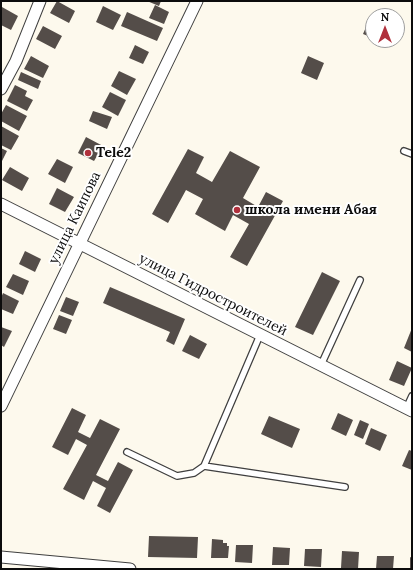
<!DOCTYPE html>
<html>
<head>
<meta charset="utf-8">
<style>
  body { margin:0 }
  #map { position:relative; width:413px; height:570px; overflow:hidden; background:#fdf9ed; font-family:Lora,serif }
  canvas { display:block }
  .frame { position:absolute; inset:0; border:2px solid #0c0c0c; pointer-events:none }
  .north { position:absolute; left:365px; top:8px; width:40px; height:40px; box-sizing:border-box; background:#fff; border:1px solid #9e9e9e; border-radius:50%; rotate:0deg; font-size:11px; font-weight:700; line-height:16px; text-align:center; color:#0c0c0c }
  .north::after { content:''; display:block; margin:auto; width:14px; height:18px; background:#b0303c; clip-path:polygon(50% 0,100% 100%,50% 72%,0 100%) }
</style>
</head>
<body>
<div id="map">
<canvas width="413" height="570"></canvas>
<div class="frame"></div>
<div class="north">N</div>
</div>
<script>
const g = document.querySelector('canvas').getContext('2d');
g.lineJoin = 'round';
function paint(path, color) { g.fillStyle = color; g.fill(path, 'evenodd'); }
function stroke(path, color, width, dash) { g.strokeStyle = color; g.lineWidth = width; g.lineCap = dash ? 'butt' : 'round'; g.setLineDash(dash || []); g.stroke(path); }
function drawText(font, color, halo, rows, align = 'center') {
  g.font = font + ' Lora,serif'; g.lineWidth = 4; g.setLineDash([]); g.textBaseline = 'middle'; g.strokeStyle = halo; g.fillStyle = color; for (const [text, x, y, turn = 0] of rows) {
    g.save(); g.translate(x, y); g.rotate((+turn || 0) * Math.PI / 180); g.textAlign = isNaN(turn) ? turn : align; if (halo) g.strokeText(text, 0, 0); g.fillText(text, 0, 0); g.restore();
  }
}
paint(new Path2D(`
  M57,1L75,11L69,23L50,13Z
  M147,1H161L159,6Z
  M155,5L169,12L164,24L149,18Z
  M103,6L121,15L113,30L96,22Z
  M2,7L18,16L11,30L1,25Z
  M127,12L163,28L157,41L121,26Z
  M370,18L373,19V38L363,34Z
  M43,26L62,36L55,49L36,39Z
  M135,45L149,52L143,64L129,58Z
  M31,56L49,66L43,78L24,69Z
  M308,56L324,63L317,80L301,73Z
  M119,71L136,79L127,95L111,86Z
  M21,72L41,81L38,89L18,80Z
  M15,85L27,91L25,96L33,100L27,111L7,101Z
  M110,92L126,100L118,116L102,107Z
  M6,105L27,116L19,131L1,121V114Z
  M93,111L112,117L107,129L89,121Z
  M1,126L19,136L11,150L1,145Z
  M86,137L103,146L94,161L78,153Z
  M1,148L7,151L1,163Z
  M188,149L204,157L196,173L212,182L230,151L260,167L243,198L258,207L266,192L283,201L247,266L230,257L249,224L233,215L225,231L195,214L203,199L186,190L168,223L152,214Z
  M57,159L73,167L65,183L48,174Z
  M10,167L29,178L22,191L2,180Z
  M57,188L74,197L65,212L49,204Z
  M25,251L41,259L35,272L19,264Z
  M322,272L340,281L313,335L295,327Z
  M13,274L29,281L23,295L6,287Z
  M110,287L185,319L174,345L166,341L170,332L103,303Z
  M3,293L19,301L13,314L1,309V298Z
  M66,297L79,302L73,316L60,311Z
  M59,315L72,320L66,334L53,329Z
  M1,327L12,331L4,347L1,345Z
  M412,328V352L404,348Z
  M190,335L207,344L199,359L182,351Z
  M397,361L412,368L404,386L389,380Z
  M72,408L86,415L78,432L90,438L100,419L120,429L96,475L108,481L118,462L133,470L110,513L97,506L106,488L93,481L84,500L63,489L87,445L76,439L68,455L52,447Z
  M338,413L353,420L346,436L331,429Z
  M269,416L300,429L292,448L261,434Z
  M360,420L369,424L363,439L354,435Z
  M371,428L387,435L380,451L365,444Z
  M409,450L412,451V470L402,466Z
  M149,536L198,537L197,558L148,557Z
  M212,539L223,540V543H227V546H229L228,558H211Z
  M236,545H253L252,563L235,562Z
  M273,547L290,548L289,565H272Z
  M305,549H322L321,567L304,566Z
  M342,551L359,552L358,569L341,568Z
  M377,556H394L393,569H376Z
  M410,557L412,558V569H410Z`), '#544d49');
const service = new Path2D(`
  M404,151L412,154
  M321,365L360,280
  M406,409L412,396
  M127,452L177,476L194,473L204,466L260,335
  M204,466L345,487`);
const minor = new Path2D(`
  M1,89L16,61L40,1
  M1,204L412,411
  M1,406L197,1
  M1,557L130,569`);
stroke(service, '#3f3f3f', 8);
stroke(minor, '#3f3f3f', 13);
stroke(service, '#fff', 5.5);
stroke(minor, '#fff', 11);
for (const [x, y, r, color] of [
  [88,153,4,"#b0303c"],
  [237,210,4,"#b0303c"]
]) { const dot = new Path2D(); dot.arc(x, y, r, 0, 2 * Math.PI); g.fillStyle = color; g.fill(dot); stroke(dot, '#fff', 1.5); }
drawText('bold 14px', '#0c0c0c', '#fff', [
  ["Tele2",96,153],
  ["школа имени Абая",245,210]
], 'left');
drawText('14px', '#0c0c0c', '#fff', [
  ["улица Каипова",75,218,-64],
  ["улица Гидростроителей",213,295,27]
]);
</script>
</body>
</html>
